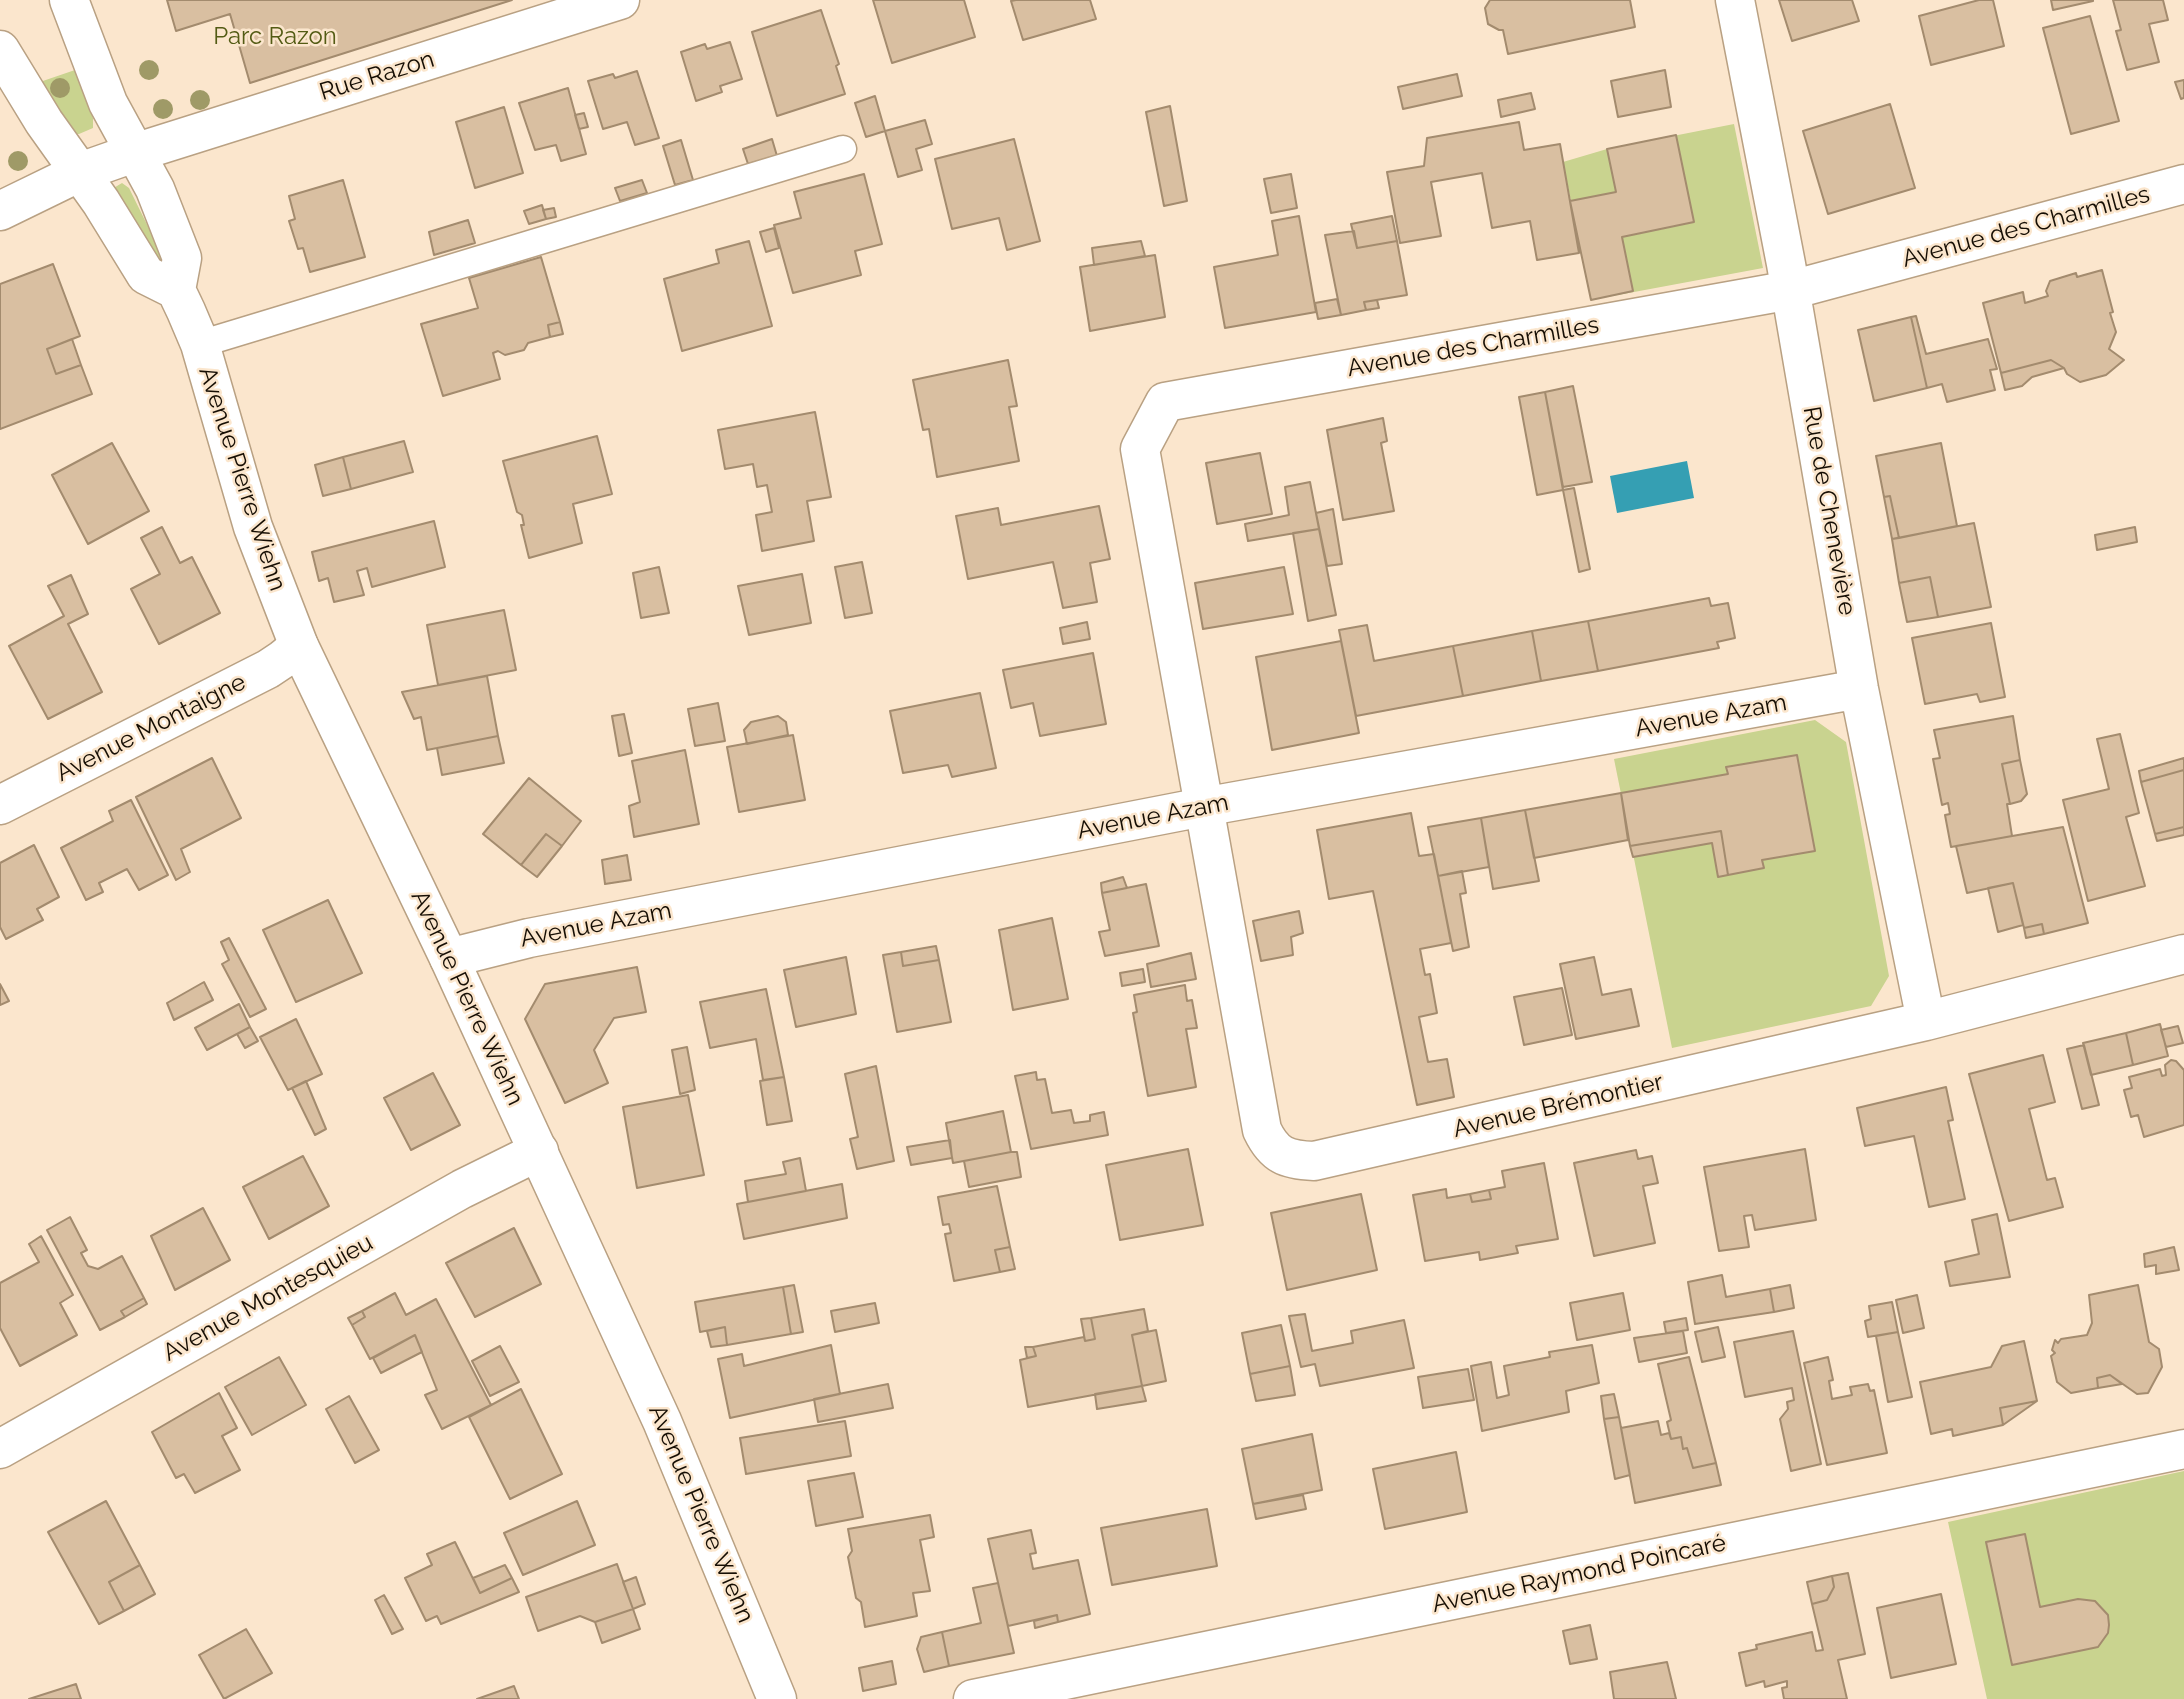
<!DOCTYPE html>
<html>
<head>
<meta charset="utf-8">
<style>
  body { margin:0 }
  canvas { display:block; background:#fbe6cd }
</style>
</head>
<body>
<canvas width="2184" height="1699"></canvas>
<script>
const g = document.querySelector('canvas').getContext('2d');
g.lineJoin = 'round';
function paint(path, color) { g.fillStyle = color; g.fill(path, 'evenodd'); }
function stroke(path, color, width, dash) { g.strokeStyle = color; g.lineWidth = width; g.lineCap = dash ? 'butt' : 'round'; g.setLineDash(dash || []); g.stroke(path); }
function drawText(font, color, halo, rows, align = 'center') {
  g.font = font + ' Raleway,sans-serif'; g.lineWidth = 5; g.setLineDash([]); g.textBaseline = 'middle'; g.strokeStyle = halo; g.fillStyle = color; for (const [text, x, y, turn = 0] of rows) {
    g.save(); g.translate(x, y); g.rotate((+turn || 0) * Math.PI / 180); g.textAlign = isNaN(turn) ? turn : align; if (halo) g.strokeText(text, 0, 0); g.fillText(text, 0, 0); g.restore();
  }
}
paint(new Path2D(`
  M75,70L93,118V128L79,134H69L37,83Z
  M1734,124L1763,268L1591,300L1563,162L1607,149Z
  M122,183L129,188L167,265L166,272L112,189Z
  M1815,720L1846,742L1889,976L1871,1006L1672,1048L1614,759Z
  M2184,1471V1699H1987L1948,1522Z`), '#c9d38f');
paint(new Path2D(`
  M1687,461L1694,498L1617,513L1610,476Z`), '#359fb3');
const building = new Path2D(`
  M167,0H512L250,83L230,14L176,31Z
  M873,0H964L975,37L892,63Z
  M1016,0H1090L1096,19L1023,40L1011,1Z
  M1490,0H1630L1635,27L1508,54L1503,30H1499L1488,24L1485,8Z
  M1779,0H1852L1859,21L1792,41Z
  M1979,0H1993L2004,46L1931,65L1919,16Z
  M2051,0H2093V1L2053,10Z
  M2113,0H2163L2168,20L2149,24L2159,62L2127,70L2116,31L2121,30Z
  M821,10L839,64L836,66L845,94L777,116L752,32Z
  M2090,16L2119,121L2071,134L2043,28Z
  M730,42L742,79L720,86L722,92L696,101L681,52L705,44L707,49Z
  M1665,70L1671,107L1618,117L1611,81Z
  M637,71L659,138L635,145L627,122L603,129L588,81L613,74L615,78Z
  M1457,74L1462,96L1403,109L1398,87Z
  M2184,80V98L2181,99L2175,82Z
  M568,88L586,154L561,161L556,145L535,150L519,103Z
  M1531,93L1535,109L1501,117L1498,100Z
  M875,96L885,131L866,137L855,103Z
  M1890,104L1915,188L1828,214L1803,131Z
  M1170,106L1187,201L1164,206L1146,112Z
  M504,107L523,173L475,188L456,122Z
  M584,113L588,127L579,129L575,115Z
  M925,120L932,144L916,149L922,170L898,177L885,131Z
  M1519,122L1524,150L1560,144L1579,253L1537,260L1530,221L1492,228L1482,173L1431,182L1441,236L1400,243L1387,172L1424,166L1427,138Z
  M1676,135L1694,222L1622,237L1633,291L1591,300L1570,201L1616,192L1607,149Z
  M772,139L777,156L748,164L743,149Z
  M1014,139L1040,241L1007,250L999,218L952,229L935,159Z
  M681,140L693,180L675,185L663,146Z
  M864,174L882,244L855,251L861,275L793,293L774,225L801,218L794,192Z
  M1291,174L1297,208L1271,213L1264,179Z
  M343,180L365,257L310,272L303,248L298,249L289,221L295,219L289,196Z
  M642,180L647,193L620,201L615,188Z
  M542,205L546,219L529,224L524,211Z
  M554,208L556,217L546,219L543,210Z
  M1299,216L1316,312L1225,328L1214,267L1278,255L1272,221Z
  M1392,216L1397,241L1357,248L1351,224Z
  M468,220L475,243L434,255L429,232Z
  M774,228L779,248L766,252L760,232Z
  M1354,231L1357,248L1397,241L1407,295L1364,302L1366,310L1341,315L1325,235Z
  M749,241L772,326L682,351L664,279L719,263L716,250Z
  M1141,241L1145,256L1094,265L1092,248Z
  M1155,255L1165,317L1090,331L1080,267Z
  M541,257L560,322L548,325L550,337L528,343L524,350L505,355L498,351L493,353L500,379L443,396L421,324L478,308L469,278Z
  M53,264L80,336L47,349L56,374L81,365L92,394L0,429V284Z
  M2102,270L2113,312L2110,313L2116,332L2109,349L2124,360L2106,375L2080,382L2067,374L2064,368L2051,360L2001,373L1983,303L2023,292L2025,303L2048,296L2046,291L2050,281L2076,273L2077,277Z
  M1337,299L1341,315L1318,319L1315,303Z
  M1377,300L1379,308L1366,310L1364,302Z
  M1916,316L1926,354L1988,339L1997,369L1990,370L1995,390L1947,402L1942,384L1927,388L1911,317Z
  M1911,317L1927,388L1874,401L1858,330Z
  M560,322L563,334L550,337L548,325Z
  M72,339L81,365L56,374L47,349Z
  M1008,360L1017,406L1009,407L1019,461L937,477L929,429L923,430L913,380Z
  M2051,360L2064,368L2032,377L2022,386L2005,390L2001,373Z
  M1573,386L1592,482L1563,487L1545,392Z
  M1545,392L1563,490L1537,495L1519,397Z
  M815,412L831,497L807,501L814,541L762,551L756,515L772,512L767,485L757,487L753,464L725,469L718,430Z
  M1383,418L1387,441L1381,443L1394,511L1343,520L1327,430Z
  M597,436L612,494L573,504L582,543L529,558L521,525H524L522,515L517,512L503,461Z
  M404,441L413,472L351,489L343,457Z
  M112,443L149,511L88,544L52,475Z
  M1941,443L1957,526L1899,538L1890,496L1884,497L1876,456Z
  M1260,453L1272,514L1217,524L1206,463Z
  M343,457L351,489L323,496L315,465Z
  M1310,482L1319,529L1248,541L1245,524L1289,515L1285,487Z
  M1574,488L1590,569L1579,572L1563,490Z
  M1890,496L1899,538L1892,539L1884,497Z
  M1099,506L1110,559L1090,563L1097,602L1063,608L1053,562L968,579L956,516L998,508L1001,525Z
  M1333,509L1342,564L1327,566L1316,513Z
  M434,521L445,567L372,587L367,568L357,571L364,595L334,602L328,578L319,581L312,552Z
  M1974,523L1991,607L1938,617L1930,577L1899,583L1892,539Z
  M162,527L180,563L192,557L220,613L159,644L131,589L160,574L141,538Z
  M2135,527L2137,542L2097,550L2095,535Z
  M1319,529L1336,615L1308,621L1293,533Z
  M862,562L872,613L845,618L835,567Z
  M659,567L669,613L641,618L633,573Z
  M1284,567L1293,614L1203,629L1195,583Z
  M802,574L811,623L749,635L738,586Z
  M71,575L88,614L68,624L102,692L48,719L9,646L64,616L48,586Z
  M1930,577L1938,617L1907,622L1899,583Z
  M1709,598L1711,606L1728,603L1735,638L1717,642L1719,648L1598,671L1588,621Z
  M504,610L516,670L438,685L427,625Z
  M1588,621L1598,671L1541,681L1532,631Z
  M1087,622L1090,639L1063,644L1060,628Z
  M1991,623L2005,697L1980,702L1977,694L1925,704L1912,638Z
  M1367,625L1374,661L1453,646L1463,696L1356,716L1339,630Z
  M1532,631L1541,681L1463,696L1453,646Z
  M1341,641L1359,733L1272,750L1256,657Z
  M1093,653L1106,724L1040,736L1033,703L1011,708L1003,670Z
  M487,676L498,736L427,750L421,717L414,719L402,692Z
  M980,693L996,768L952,777L948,765L903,773L890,711Z
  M718,703L725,741L695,746L688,709Z
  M624,714L632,753L619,756L612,716Z
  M778,716L786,722L788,735L747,744L744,730L751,722Z
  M2013,716L2020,760L2002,764L2010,804H2007L2012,836L1951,847L1945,815L1950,814L1948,803L1942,805L1933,759L1940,758L1934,730Z
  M2120,734L2139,813L2126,817L2145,886L2088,901L2063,800L2109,789L2097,739Z
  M793,735L805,800L739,812L727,747Z
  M498,736L504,763L442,775L437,748Z
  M685,750L699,824L634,837L629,806L640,802L632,761Z
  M1797,755L1815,851L1762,860L1764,868L1728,875L1721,831L1630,846L1621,793L1728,774L1726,767Z
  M212,758L241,818L181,849L190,872L176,880L136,797Z
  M2184,758V770L2141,782L2139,771Z
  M2020,760L2027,794L2021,801L2010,804L2002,764Z
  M2184,770V827L2155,834L2141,782Z
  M529,778L581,821L562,846L546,834L521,865L483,834Z
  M1621,793L1628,840L1534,858L1525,810Z
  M131,800L168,875L139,890L127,869L99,883L103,892L86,900L61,848L113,821L109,811Z
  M1525,810L1539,881L1493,889L1481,818Z
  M1411,813L1419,856L1434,854L1451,943L1420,949L1425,975L1430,974L1437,1013L1419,1017L1428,1062L1447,1059L1454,1097L1417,1105L1373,891L1329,899L1317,830Z
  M1481,818L1489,867L1438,876L1428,827Z
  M2063,827L2088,923L2044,934L2042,924L2024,928L2013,883L1967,893L1956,846Z
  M2184,827V835L2157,841L2155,834Z
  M1721,831L1728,875L1718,877L1712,843L1633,857L1630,846Z
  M546,834L562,846L537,877L521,865Z
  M34,845L59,897L37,909L43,920L6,939L0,927V863Z
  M627,855L631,880L605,884L602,860Z
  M1462,871L1466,893L1460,894L1469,947L1453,951L1438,876Z
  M1123,877L1127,888L1102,893L1101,883Z
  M2013,883L2023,925L1998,932L1988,888Z
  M1146,884L1159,946L1105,956L1099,932L1110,930L1102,893Z
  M328,900L362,973L296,1002L263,930Z
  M1299,911L1303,933L1291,937L1293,955L1261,961L1253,921Z
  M1052,918L1068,999L1013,1010L999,930Z
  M2042,924L2044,934L2026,938L2024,928Z
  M229,938L266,1009L250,1017L222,964L229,960L221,942Z
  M936,946L939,960L903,966L901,952Z
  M901,952L903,966L939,960L951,1022L897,1032L883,955Z
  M1191,953L1196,979L1151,987L1147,964Z
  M846,957L856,1014L796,1027L784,970Z
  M1594,957L1602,995L1631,989L1639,1026L1576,1039L1560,964Z
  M637,967L646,1012L614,1018L594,1050L608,1083L565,1103L525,1019L545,984Z
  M1143,969L1145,982L1122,986L1120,973Z
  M204,982L213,1000L174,1020L167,1003Z
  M0,984L9,1001L0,1005Z
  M1185,985L1187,1001L1192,1000L1197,1028L1186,1029L1196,1087L1148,1096L1133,1013L1137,1012L1134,995Z
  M1562,988L1572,1035L1524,1045L1514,997Z
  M766,989L784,1077L763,1080L756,1039L710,1048L700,1002Z
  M239,1004L250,1027L207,1050L195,1028Z
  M296,1019L322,1074L288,1090L260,1037Z
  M2160,1024L2168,1056L2133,1065L2126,1033Z
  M2178,1026L2183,1043L2166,1047L2161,1030Z
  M250,1027L258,1041L245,1048L237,1034Z
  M2126,1033L2133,1065L2091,1075L2083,1043Z
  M2084,1045L2099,1105L2082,1109L2067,1049Z
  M687,1047L695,1090L680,1094L672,1050Z
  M2043,1055L2055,1102L2029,1109L2047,1180L2055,1178L2063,1207L2009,1221L1969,1074Z
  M2171,1060L2176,1061L2184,1070V1125L2144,1137L2138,1115L2131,1117L2124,1090L2132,1088L2129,1077L2160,1069L2162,1076L2166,1075L2165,1065Z
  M876,1066L894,1161L857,1169L850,1139L858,1137L845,1074Z
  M1036,1072L1037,1080L1045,1079L1052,1113L1071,1110L1074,1123L1090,1121V1115L1104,1112L1108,1135L1031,1149L1015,1076Z
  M433,1073L460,1125L411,1150L384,1098Z
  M784,1077L792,1121L767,1125L760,1081Z
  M306,1081L326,1129L315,1135L292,1088Z
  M1946,1087L1953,1120L1948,1121L1965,1199L1929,1207L1914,1136L1865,1146L1857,1108Z
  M688,1095L704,1175L637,1188L623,1107Z
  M1003,1111L1011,1152L953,1163L946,1123Z
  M950,1140L952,1158L911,1165L907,1147Z
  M1188,1149L1203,1225L1120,1240L1106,1165Z
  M1805,1149L1816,1220L1755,1230L1752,1215L1744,1216L1749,1247L1719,1251L1704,1167Z
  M1636,1150L1638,1159L1652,1156L1658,1183L1643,1186L1655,1243L1594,1256L1574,1163Z
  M1011,1152H1017L1021,1177L969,1187L964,1161Z
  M303,1156L329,1206L269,1239L243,1187Z
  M800,1158L806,1191L748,1202L745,1181L786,1174L783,1162Z
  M1544,1163L1558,1239L1516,1246L1518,1253L1480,1260L1479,1252L1425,1261L1413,1195L1446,1189L1447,1198L1470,1194L1472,1202L1491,1199L1489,1190L1505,1187L1502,1171Z
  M842,1184L847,1218L744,1239L737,1204Z
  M997,1186L1010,1247L995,1250L1000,1272L954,1281L945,1234L951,1233L949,1224L943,1225L938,1197Z
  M1489,1190L1491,1199L1472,1202L1470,1194Z
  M1361,1194L1377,1270L1287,1290L1271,1213Z
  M203,1208L230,1260L175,1290L151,1236Z
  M1997,1214L2010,1277L1950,1286L1945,1262L1979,1254L1972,1220Z
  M70,1217L87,1250L81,1253L88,1266L98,1269L122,1256L144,1298L121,1311L125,1317L100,1330L47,1230Z
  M514,1228L541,1284L475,1317L446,1263Z
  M41,1236L73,1295L60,1303L77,1335L20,1366L0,1328V1283L39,1262L29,1244Z
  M1010,1247L1015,1269L1000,1272L995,1250Z
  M2174,1247L2179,1270L2156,1274V1265L2145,1267L2144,1254Z
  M1722,1275L1726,1297L1770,1289L1774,1312L1695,1324L1688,1282Z
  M794,1285L803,1332L791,1334L783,1287Z
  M1790,1285L1794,1308L1774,1312L1770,1289Z
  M2138,1285L2149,1342L2159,1349L2162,1367L2148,1393L2137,1394L2110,1375L2097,1378L2098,1388L2071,1393L2057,1382L2051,1356L2055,1353L2052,1350L2055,1340L2058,1343L2061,1339L2087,1335L2092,1323L2089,1295Z
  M783,1287L791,1334L727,1345L725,1327L700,1332L695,1302Z
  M395,1293L406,1315L436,1299L491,1405L442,1429L425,1395L437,1390L415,1335L370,1359L352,1325L365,1317L362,1311Z
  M1623,1293L1630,1330L1577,1340L1570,1303Z
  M1917,1295L1924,1328L1903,1333L1896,1300Z
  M144,1298L147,1304L125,1317L121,1311Z
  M1892,1302L1898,1332L1868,1337L1865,1321L1871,1319L1869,1306Z
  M875,1303L879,1323L835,1332L831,1311Z
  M1144,1309L1148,1331L1132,1335L1142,1386L1028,1407L1020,1360L1036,1356L1033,1347L1084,1337L1085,1341L1095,1339L1091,1318Z
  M362,1311L365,1317L352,1325L348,1318Z
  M1305,1314L1312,1351L1353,1343L1351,1331L1404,1320L1414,1368L1320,1386L1315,1364L1301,1367L1289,1316Z
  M1091,1318L1095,1339L1085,1341L1081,1319Z
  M1686,1318L1688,1330L1666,1333L1664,1322Z
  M1281,1325L1290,1366L1250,1374L1242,1333Z
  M725,1327L727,1345L711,1347L707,1331Z
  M1718,1327L1725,1357L1702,1362L1695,1332Z
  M1156,1330L1166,1381L1142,1386L1132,1335Z
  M1683,1331L1687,1353L1639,1362L1634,1338Z
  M1793,1331L1821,1464L1791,1471L1780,1419L1788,1409L1787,1402L1794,1400L1792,1388L1745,1397L1734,1342Z
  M1898,1332L1912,1397L1888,1402L1876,1336Z
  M415,1335L422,1352L381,1373L373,1358Z
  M2024,1341L2037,1401L2000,1408L2003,1425L1953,1436L1952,1429L1931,1434L1920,1382L1991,1367L2002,1346Z
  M831,1345L840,1394L730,1418L718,1359L742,1354L744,1366Z
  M1592,1345L1599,1383L1566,1391L1569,1412L1482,1431L1471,1366L1491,1362L1497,1398L1509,1395L1504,1366L1550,1357L1549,1352Z
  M500,1346L519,1382L490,1396L472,1361Z
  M1025,1347H1033L1036,1356L1027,1358Z
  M279,1357L306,1405L252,1435L225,1387Z
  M1689,1357L1716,1463L1693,1468L1687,1448L1683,1449L1681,1437L1671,1439L1667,1422L1671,1420L1658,1364Z
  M1828,1357L1833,1380L1829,1381L1832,1399L1852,1395L1850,1387L1868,1384L1870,1391L1874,1390L1887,1453L1827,1465L1804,1363Z
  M1290,1366L1295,1395L1256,1401L1250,1374Z
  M1468,1369L1474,1400L1423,1408L1418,1377Z
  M2110,1375L2122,1384L2098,1388L2097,1378Z
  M888,1384L893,1408L818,1422L814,1399Z
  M1142,1386L1146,1401L1097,1409L1095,1394Z
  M521,1389L562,1474L510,1499L469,1417Z
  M219,1393L237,1428L222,1436L240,1470L195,1493L184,1474L176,1478L152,1432Z
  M1614,1394L1619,1417L1604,1419L1601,1396Z
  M349,1396L379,1450L355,1463L326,1409Z
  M2037,1401L2003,1425L2000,1408Z
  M1619,1417L1630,1475L1615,1479L1604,1419Z
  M845,1421L851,1456L746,1474L740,1438Z
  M1658,1421L1661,1435L1669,1433L1671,1439L1681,1437L1683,1449L1687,1448L1693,1468L1716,1463L1721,1485L1635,1503L1621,1428Z
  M1312,1434L1322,1490L1253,1504L1242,1449Z
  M1456,1452L1467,1512L1385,1529L1373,1469Z
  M854,1473L863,1517L816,1526L808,1481Z
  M1303,1495L1306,1509L1256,1519L1253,1504Z
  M106,1501L140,1565L109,1582L124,1611L99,1624L48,1532Z
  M577,1501L595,1545L523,1575L504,1533Z
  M1207,1509L1217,1566L1112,1585L1101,1528Z
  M930,1515L934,1537L920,1540L930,1591L913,1593L917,1616L865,1627L861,1602L856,1598L848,1557L852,1551L848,1529Z
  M1031,1530L1036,1553L1030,1554L1033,1569L1078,1560L1090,1614L1058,1622L1057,1615L1008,1626L988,1539Z
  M2025,1534L2040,1607L2078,1599L2095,1601L2108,1615L2109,1625L2108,1633L2098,1647L2012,1665L1986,1542Z
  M455,1542L480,1593L512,1578L519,1592L441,1624L437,1616L426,1621L405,1578L432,1565L427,1554Z
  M617,1564L633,1609L595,1622L580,1616L538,1631L526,1597Z
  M140,1565L155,1594L124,1611L109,1582Z
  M505,1565L512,1578L480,1593L473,1578Z
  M1848,1573L1865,1654L1838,1660L1847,1699H1784L1782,1688L1787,1687V1681L1765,1687L1764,1681L1746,1686L1739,1653L1757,1649L1756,1645L1812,1632L1816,1651L1823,1650L1812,1604L1827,1600L1834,1587L1832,1576Z
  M1832,1576L1834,1587L1827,1600L1812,1604L1807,1582Z
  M636,1577L645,1604L633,1609L623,1582Z
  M998,1583L1014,1653L949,1666L942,1632L981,1623L973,1588Z
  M1941,1594L1956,1664L1891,1678L1877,1608Z
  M384,1595L403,1629L392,1634L375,1600Z
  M633,1609L640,1629L602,1643L595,1622Z
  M1057,1615L1058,1622L1035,1628L1034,1621Z
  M1590,1625L1597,1659L1570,1664L1563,1631Z
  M246,1629L272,1673L224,1699L199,1655Z
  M942,1632L949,1666L924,1672L917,1649L921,1637Z
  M892,1661L896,1684L863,1691L859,1668Z
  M1667,1662L1676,1699H1614L1610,1672Z
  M76,1684L81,1699H29Z
  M514,1686L519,1699H477Z`);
paint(building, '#d9bfa1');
stroke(building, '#a38b6e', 2);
const lane = new Path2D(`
  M200,344L843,149`);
const street = new Path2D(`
  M1735,0L1786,264L1859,689L1926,1021
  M2184,184L1791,290L1165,402L1140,449L1262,1130C1274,1155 1286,1160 1314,1161L1926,1021L2184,954
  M0,211L80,172L134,153L620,0
  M0,805L268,669L283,659L299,646
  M449,958L529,938L1203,807L1859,689
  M0,1449L462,1189L539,1151
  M973,1699L2184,1449`);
const secondary = new Path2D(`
  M69,0L108,103L155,189L182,258L176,290
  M0,50L44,122L101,202L146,275L176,290L186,311L200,344L253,527L299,646L449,958L662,1421L777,1699`);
stroke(lane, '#b9a183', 29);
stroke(street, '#b9a183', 41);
stroke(secondary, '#b9a183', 41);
stroke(lane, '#fff', 26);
stroke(street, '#fff', 38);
stroke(secondary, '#fff', 38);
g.fillStyle = '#9f9a67';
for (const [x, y] of [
  [149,70],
  [60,88],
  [200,100],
  [163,109],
  [18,161]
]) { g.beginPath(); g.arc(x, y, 10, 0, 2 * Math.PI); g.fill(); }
drawText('24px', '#535b14', '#fbe6cd', [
  ["Parc Razon",275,37]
]);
drawText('24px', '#160e04', '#fbe6cd', [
  ["Rue Razon",377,76,-17],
  ["Avenue des Charmilles",2026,227,-15],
  ["Avenue des Charmilles",1473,347,-10],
  ["Avenue Pierre Wiehn",242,479,72],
  ["Rue de Chenevière",1829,511,80],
  ["Avenue Azam",1711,716,-10],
  ["Avenue Montaigne",151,728,-27],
  ["Avenue Azam",1153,817,-11],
  ["Avenue Azam",596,925,-11],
  ["Avenue Pierre Wiehn",467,998,65],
  ["Avenue Brémontier",1558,1106,-13],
  ["Avenue Montesquieu",268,1298,-29],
  ["Avenue Pierre Wiehn",701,1514,67],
  ["Avenue Raymond Poincaré",1579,1574,-12]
]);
</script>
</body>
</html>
